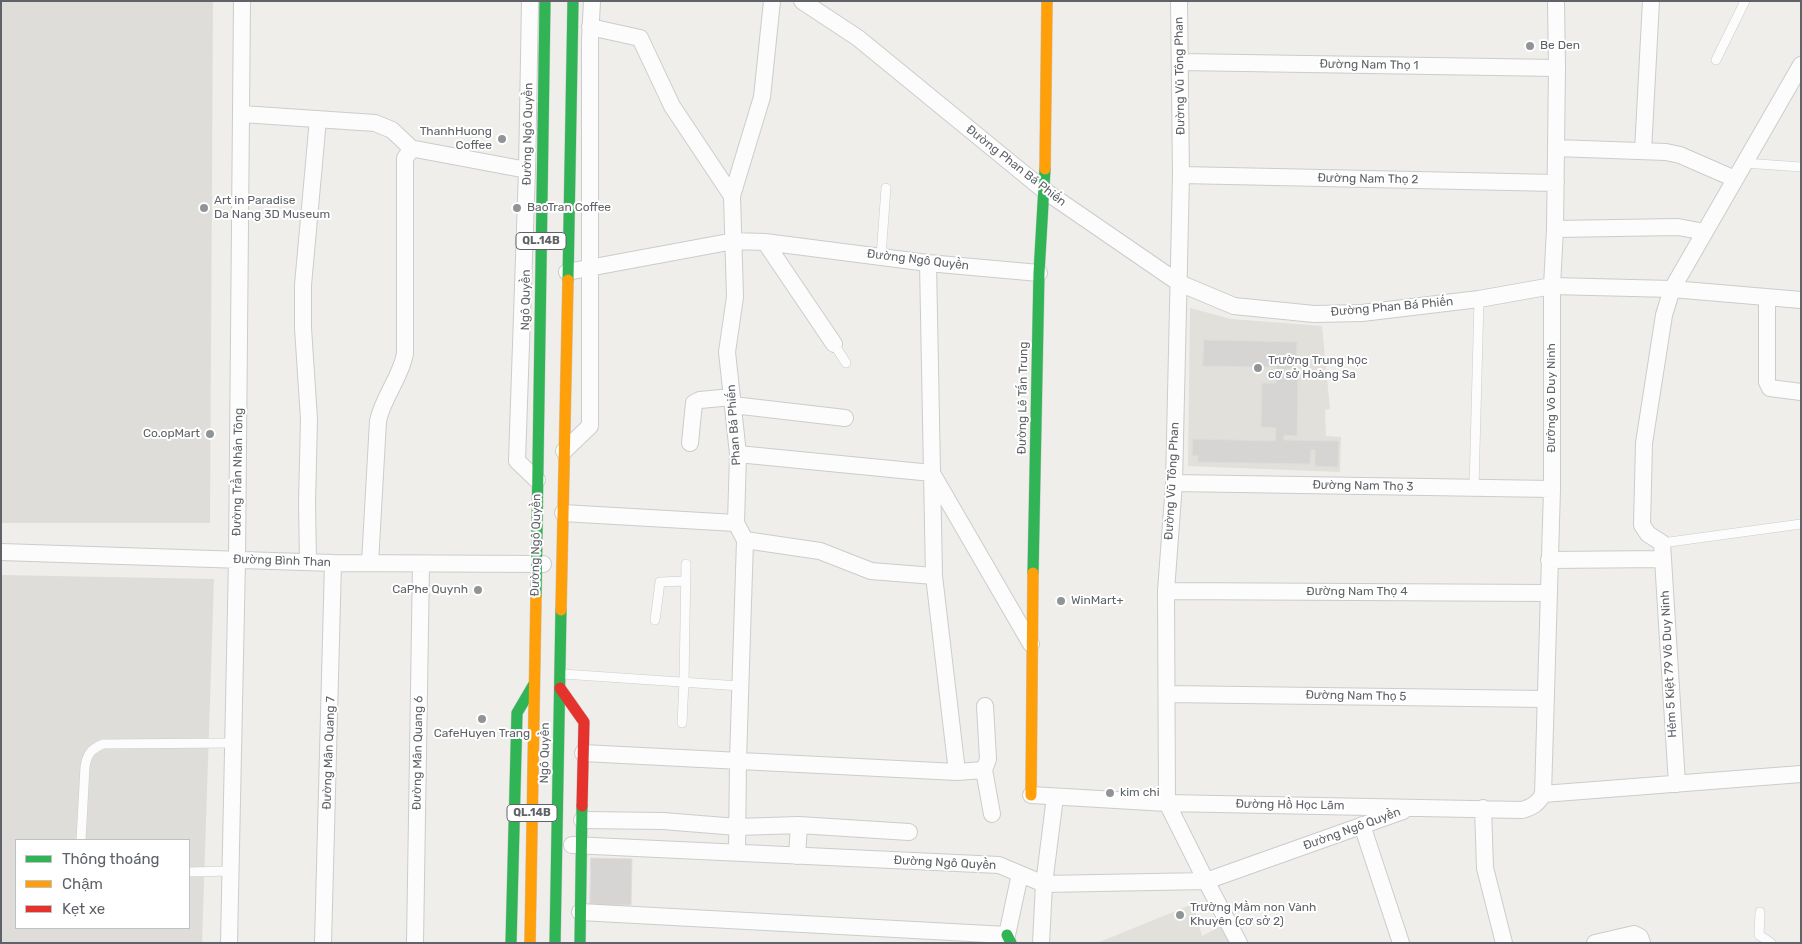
<!DOCTYPE html>
<html>
<head>
<meta charset="utf-8">
<style>
  body { margin:0 }
  #map { position:relative; width:1802px; height:944px; overflow:hidden; background:#efeeea; font-family:Rubik,sans-serif }
  canvas { display:block }
  .frame { position:absolute; inset:0; border:2px solid #5f6368; pointer-events:none }
  .legend { position:absolute; left:15px; top:839px; width:175px; height:90px; box-sizing:border-box; background:#fff; border:1px solid #bfc1c3; margin:0; padding:6px 9px; list-style:none; font-size:15px; color:#5f6368 }
  .legend li { display:flex; align-items:center; gap:10px; height:25px }
  .legend b { width:25px; border:1px solid #bfc1c3 }
</style>
</head>
<body>
<div id="map">
<canvas width="1802" height="944"></canvas>
<div class="frame"></div>
<ul class="legend">
<li><b style="height:6px;background:#30b455"></b>Thông thoáng</li>
<li><b style="height:6px;background:#ff9f0a"></b>Chậm</li>
<li><b style="height:6px;background:#e5322d"></b>Kẹt xe</li>
</ul>
</div>
<script>
const g = document.querySelector('canvas').getContext('2d');
g.lineJoin = 'round';
function paint(path, color) { g.fillStyle = color; g.fill(path, 'evenodd'); }
function stroke(path, color, width, dash) { g.strokeStyle = color; g.lineWidth = width; g.lineCap = dash ? 'butt' : 'round'; g.setLineDash(dash || []); g.stroke(path); }
function drawText(font, color, halo, rows, align = 'center') {
  g.font = font + ' Rubik,sans-serif'; g.lineWidth = 4; g.setLineDash([]); g.textBaseline = 'middle'; g.strokeStyle = halo; g.fillStyle = color; for (const [text, x, y, turn = 0] of rows) {
    g.save(); g.translate(x, y); g.rotate((+turn || 0) * Math.PI / 180); g.textAlign = isNaN(turn) ? turn : align; if (halo) g.strokeText(text, 0, 0); g.fillText(text, 0, 0); g.restore();
  }
}
paint(new Path2D(`
  M1,1H213L210,523H1Z
  M1,575L214,579L202,943H1ZM16,840H189V928H16Z`), '#dfddda');
paint(new Path2D(`
  M1190,308L1231,319L1322,326L1330,409L1325,410L1326,436L1341,437L1340,472L1188,466Z
  M1193,904L1202,936L1221,926L1230,943H1097Z`), '#e2e0da');
const building = new Path2D(`
  M1204,340L1297,342L1296,369H1286V374H1298L1297,436L1284,435V440L1339,441L1338,467L1315,466V450H1311L1310,464L1198,462V456H1192L1193,439L1275,441L1276,428L1261,427L1262,383H1276V367L1203,366Z
  M591,858L632,859L631,905H590Z`);
paint(building, '#d6d5d3');
stroke(building, '#deddd9', 1);
const lane = new Path2D(`
  M1716,60L1745,1
  M1744,163L1801,167
  M881,256L886,188
  M834,344L846,363
  M1474,488L1479,299
  M1662,543L1801,524
  M655,620L660,582L686,581
  M563,674L740,686
  M682,723L684,682L686,564
  M81,840L85,767C87,754 91,749 103,744L233,743
  M189,872L230,871
  M1760,912L1759,935L1771,943`);
const street = new Path2D(`
  M530,1L527,170L517,461L537,480
  M802,1L858,38L1045,191L1179,283L1234,306L1314,314L1362,313L1479,299L1552,286L1672,289L1801,65
  M1179,1L1181,175L1174,483L1166,591L1167,803L1206,881L1239,943
  M590,27L640,38L672,106L732,196
  M1181,62L1557,68
  M242,114L375,123L392,130L412,149
  M1556,148L1666,152L1680,155L1735,179
  M1643,151L1651,1
  M1181,175L1556,183
  M1555,229L1678,227L1705,232
  M765,242L834,344
  M928,263L934,576L957,772
  M567,272L734,241L765,242L928,263L1039,273
  M1767,297V382L1770,388L1801,392
  M733,405L845,418
  M690,443L694,403L700,400L732,397
  M564,451L590,426V40L592,1
  M738,454L932,473
  M933,475L1031,644
  M1174,483L1552,489
  M563,513L736,523
  M745,540L820,551L871,571L934,576
  M1,552L333,563L543,564
  M1549,560L1663,559
  M308,562L307,503L309,419L303,328V285L318,119
  M370,563L378,421C383,397 400,379 405,354V158L412,149H415L527,170
  M1166,591L1548,593
  M1167,694L1545,699
  M583,753L957,772L984,770
  M984,770L988,759L985,706
  M984,770L992,814
  M1677,784L1662,543L1648,534L1642,525L1644,443L1664,315L1672,289L1801,300
  M1543,794L1801,774
  M1031,795L1167,803L1522,810C1532,807 1538,804 1543,794L1552,489V286L1555,229L1557,68L1556,1
  M1483,808L1485,868L1504,943
  M582,820L663,821L737,827L799,825L909,832
  M1362,825L1401,943
  M572,845L999,865L1044,884L1206,881L1403,811
  M737,852L738,760L745,540L736,523L738,454L727,352L735,297L732,196L762,97L772,1
  M797,856L799,825
  M580,912L1007,935L1020,874
  M229,943L237,560L242,1
  M323,943L333,563
  M415,943L421,564
  M1041,943L1044,884L1055,797
  M1595,943L1634,934L1640,937L1642,943`);
const fast = new Path2D(`
  M568,280L573,1
  M1033,573L1039,273L1045,169
  M536,596L545,1
  M1007,935L1011,943
  M511,943L517,713L534,684
  M555,943L561,610
  M580,943L582,806`);
const slow = new Path2D(`
  M1045,169L1047,1
  M561,610L568,280
  M1031,795L1033,573
  M530,943L536,596`);
const jam = new Path2D(`
  M560,688L584,722L582,806`);
stroke(lane, '#cbcccc', 10);
stroke(street, '#cbcccc', 18);
stroke(fast, '#cacacb', 12);
stroke(slow, '#cacacb', 12);
stroke(jam, '#cacacb', 12);
stroke(lane, '#fdfcfc', 9);
stroke(street, '#fdfcfc', 16);
stroke(fast, '#30b455', 11);
stroke(slow, '#ff9f0a', 11);
stroke(jam, '#e5322d', 11);
for (const [x, y, r, color] of [
  [1530,46,5,"#919496"],
  [502,139,5,"#919496"],
  [204,208,5,"#919496"],
  [517,208,5,"#919496"],
  [1258,368,5,"#919496"],
  [210,434,5,"#919496"],
  [478,590,5,"#919496"],
  [1061,601,5,"#919496"],
  [482,719,5,"#919496"],
  [1110,793,5,"#919496"],
  [1180,915,5,"#919496"]
]) { const dot = new Path2D(); dot.arc(x, y, r, 0, 2 * Math.PI); g.fillStyle = color; g.fill(dot); stroke(dot, '#fff', 2); }
for (const [x, y, w] of [
  [541,241,50],
  [532,813,50]
]) { const box = new Path2D(); box.roundRect(x - w / 2, y - 8.5, w, 17, 4); g.fillStyle = '#fff'; g.fill(box); stroke(box, '#5f6368', 1); }
drawText('bold 11px', '#5f6368', null, [
  ["QL.14B",541,241],
  ["QL.14B",532,813]
]);
drawText('12px', '#5f6368', '#fff', [
  ["Be Den",1540,46],
  ["ThanhHuong",492,132,"right"],
  ["Coffee",492,146,"right"],
  ["Art in Paradise",214,201],
  ["Da Nang 3D Museum",214,215],
  ["BaoTran Coffee",527,208],
  ["Trường Trung học",1268,361],
  ["cơ sở Hoàng Sa",1268,375],
  ["Co.opMart",200,434,"right"],
  ["CaPhe Quynh",468,590,"right"],
  ["WinMart+",1071,601],
  ["CafeHuyen Trang",482,734,"center"],
  ["kim chi",1120,793],
  ["Trường Mầm non Vành",1190,908],
  ["Khuyên (cơ sở 2)",1190,922]
], 'left');
drawText('12px', '#5f6368', '#fff', [
  ["Đường Nam Thọ 1",1369,65,1],
  ["Đường Vũ Tông Phan",1180,76,-91],
  ["Đường Ngô Quyền",528,134,-89],
  ["Đường Phan Bá Phiến",1016,166,38],
  ["Đường Nam Thọ 2",1368,179,1],
  ["Đường Ngô Quyền",918,260,7],
  ["Ngô Quyền",526,300,-89],
  ["Đường Phan Bá Phiến",1392,307,-5],
  ["Đường Lê Tấn Trung",1023,398,-89],
  ["Đường Võ Duy Ninh",1552,398,-90],
  ["Phan Bá Phiến",734,425,-94],
  ["Đường Trần Nhân Tông",238,472,-89],
  ["Đường Vũ Tông Phan",1172,481,-87],
  ["Đường Nam Thọ 3",1363,486,1],
  ["Đường Ngô Quyền",536,545,-89],
  ["Đường Bình Than",282,561,2],
  ["Đường Nam Thọ 4",1357,592],
  ["Hẻm 5 Kiệt 79 Võ Duy Ninh",1669,664,-93],
  ["Đường Nam Thọ 5",1356,696,1],
  ["Đường Mân Quang 7",329,753,-88],
  ["Đường Mân Quang 6",418,753,-89],
  ["Ngô Quyền",545,753,-89],
  ["Đường Hồ Học Lãm",1290,805,1],
  ["Đường Ngô Quyền",1352,829,-20],
  ["Đường Ngô Quyền",945,863,3]
]);
</script>
</body>
</html>
